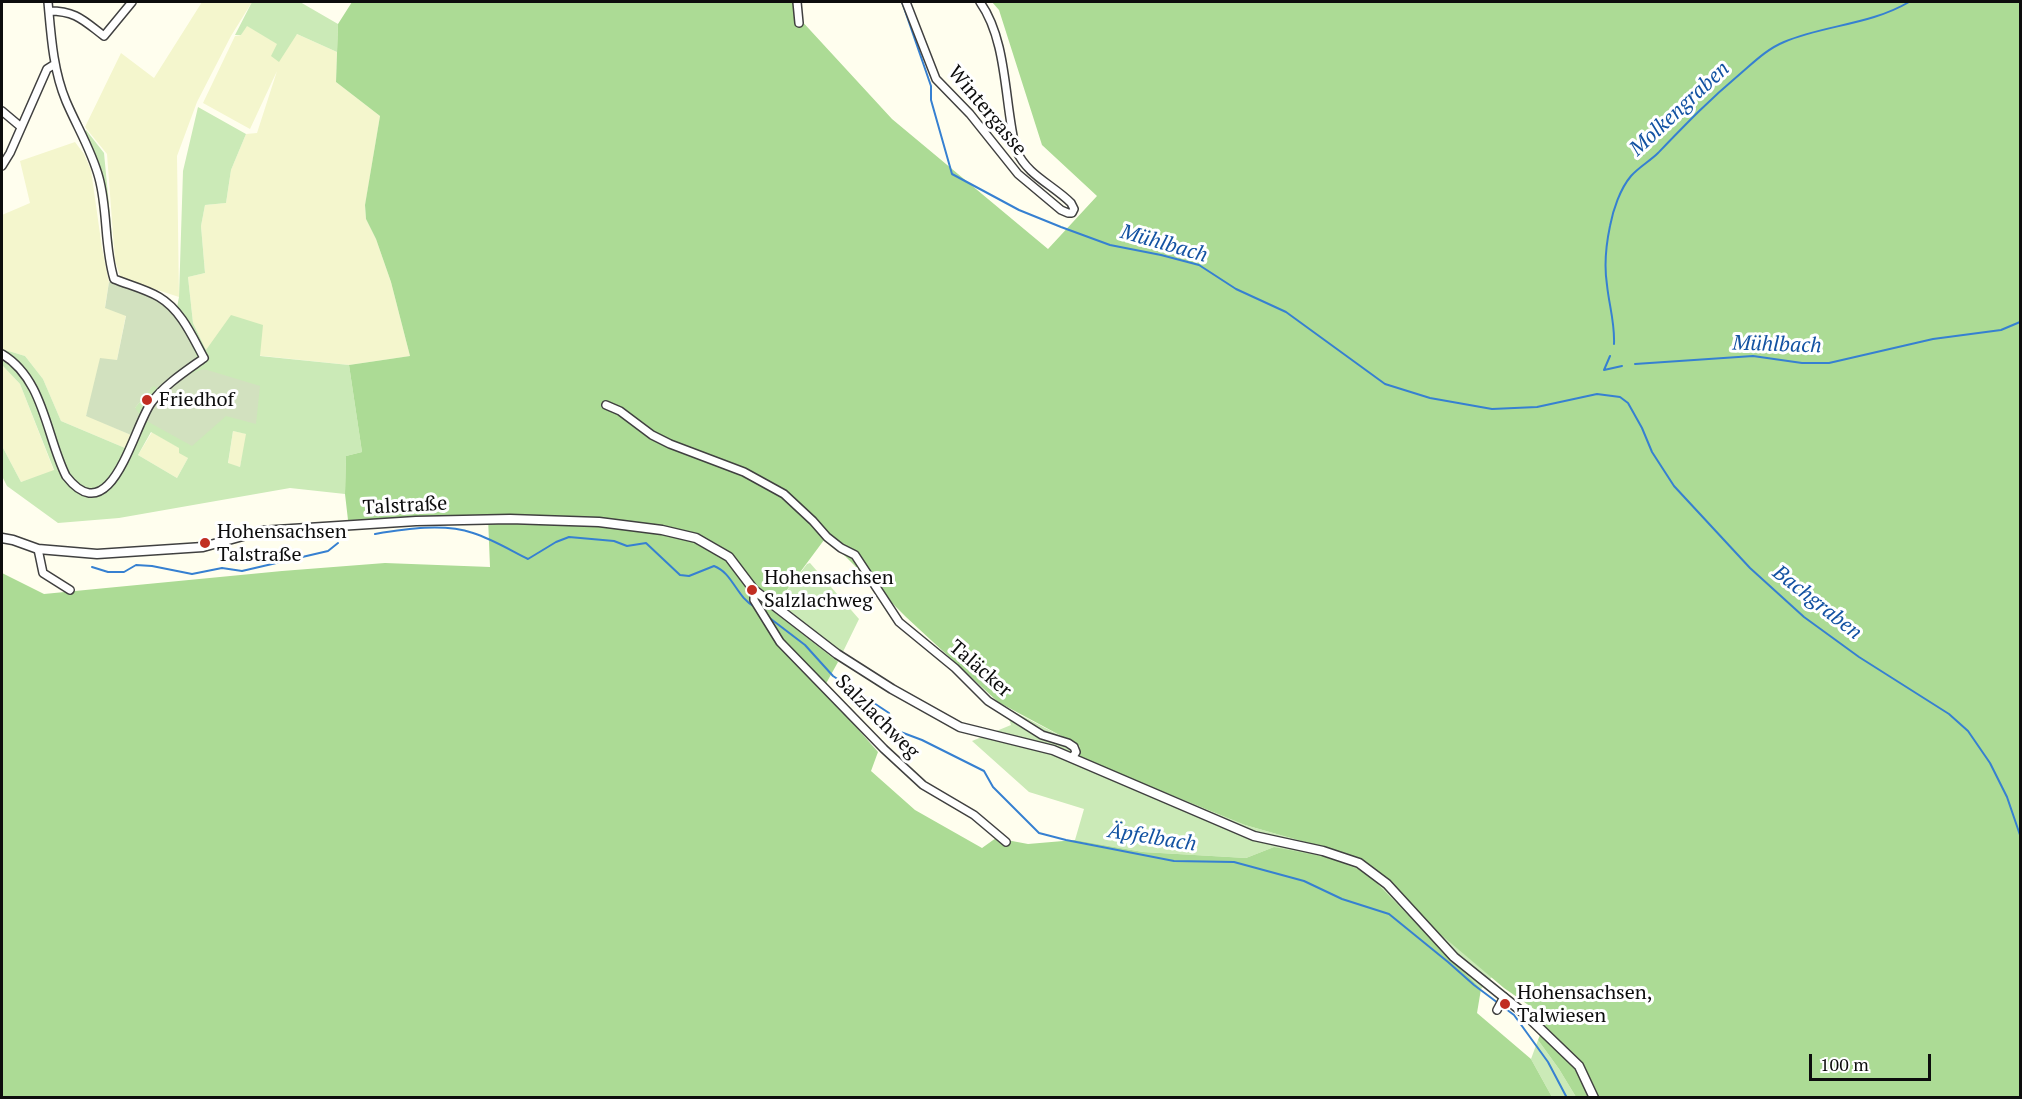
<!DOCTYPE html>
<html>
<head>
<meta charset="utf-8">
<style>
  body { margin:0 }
  #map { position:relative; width:2022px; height:1099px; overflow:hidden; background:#fffeee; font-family:"PT Serif",serif }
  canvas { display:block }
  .frame { position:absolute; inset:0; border:3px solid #0d0d0d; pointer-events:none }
  .scale { position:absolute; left:1809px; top:1054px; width:122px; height:27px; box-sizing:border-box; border:3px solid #0d0d0d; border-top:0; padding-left:8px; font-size:18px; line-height:21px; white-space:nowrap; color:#0d0d0d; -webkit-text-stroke:4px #fff; paint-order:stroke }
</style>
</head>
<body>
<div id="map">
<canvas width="2022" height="1099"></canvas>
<div class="frame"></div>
<div class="scale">100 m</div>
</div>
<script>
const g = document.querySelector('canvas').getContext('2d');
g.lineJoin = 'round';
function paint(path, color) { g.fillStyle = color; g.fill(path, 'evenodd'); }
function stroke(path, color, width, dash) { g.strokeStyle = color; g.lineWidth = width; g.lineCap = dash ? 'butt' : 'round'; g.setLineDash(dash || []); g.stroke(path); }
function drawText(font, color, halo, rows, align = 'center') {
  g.font = font + ' "PT Serif",serif'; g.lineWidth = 6; g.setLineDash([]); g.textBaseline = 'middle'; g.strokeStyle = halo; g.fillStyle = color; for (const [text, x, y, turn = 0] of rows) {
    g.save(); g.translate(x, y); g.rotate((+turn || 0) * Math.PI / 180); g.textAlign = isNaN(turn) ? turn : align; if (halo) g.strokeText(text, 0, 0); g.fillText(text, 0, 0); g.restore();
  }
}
paint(new Path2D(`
  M202,2H252L231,36L197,102L177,156L179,297L121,278L115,261L107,154L85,127L121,53L154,78Z
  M246,25L278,44L297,34L337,52L336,82L380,116L365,206L366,219L376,239L391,282L410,356L349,365L206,350L193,323L188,277L205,273L201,226L205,205L226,203L231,170L246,134L257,133L277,71L250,129L203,103L235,36L241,35Z
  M75,142L84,154L91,170L102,248L109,282L105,307L126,315L117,360L86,415L131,435L125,448L61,421L43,379L25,356L2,349V215L30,203L20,161Z
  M2,365L20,384L54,471L21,482L2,446Z
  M233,431L247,434L240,467L228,464Z
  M152,432L180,448L188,458L177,478L138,455Z`), '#f4f6cd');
paint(new Path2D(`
  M252,2H300L338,24L337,52L297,34L279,62L271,56L277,44L247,26L241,35H235Z
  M198,107L246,134L231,170L226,203L205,205L201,226L205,273L188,277L193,323L206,350L231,315L263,325L260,356L349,365L362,452L346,456L345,494L290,488L119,518L58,523L7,486L2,476V446L21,482L54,470L20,384L2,365V349L25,356L43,379L61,421L125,448L140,416L134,409L190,339L175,317L179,297L183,171ZM233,431L246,434L240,467L228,463ZM151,432L179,448V453L188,458L177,478L138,455Z
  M86,130L104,153L113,247L110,248L103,179L96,156L85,132Z
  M810,563L859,619L838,662L772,610L807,564Z
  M1005,707L1080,746V758L1245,825L1347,854L1390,882L1428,924L1492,977L1481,989L1366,872L1274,847L1246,858L1143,852L1075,840L1084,809L1029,792L972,741L1011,725Z
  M1538,1040L1559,1069L1576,1097H1552L1531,1059Z`), '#cbeab7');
paint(new Path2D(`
  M352,2H795L799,18L892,119L1048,249L1097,196L1042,145L999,10L992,2H2020V1097H1576L1559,1069L1538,1040L1547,1018L1504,988L1428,924L1390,882L1347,854L1245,825L1080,758V746L998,702L906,617L841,552L824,540L772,610L838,662L823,689L878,752L871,771L915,810L982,848L996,838L1028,844L1075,840L1143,852L1246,858L1274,847L1326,857L1366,872L1481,989L1477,1013L1531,1059L1552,1097H2V573L44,594L282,571L385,563L490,567L488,517L348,520L345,494L346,456L362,452L349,365L410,356L391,282L376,239L366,219L365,205L380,116L336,82L338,24Z`), '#acdb95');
paint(new Path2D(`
  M109,282C124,287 140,290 154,297C175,308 189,336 197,358L160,389L153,386L135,408L140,415L131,435L86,416L100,358L117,360L126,316L105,308Z
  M204,369L260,386L256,424L226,416L192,446L143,419L157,401L184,376Z`), '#d2e1bf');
stroke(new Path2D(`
  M902,2L931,86V100L952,174L1019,210L1061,227L1110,245L1161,255L1199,265L1236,289L1286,312L1385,384L1430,398L1492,409L1537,407L1597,394L1620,397L1628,403L1642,428L1652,452L1674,486L1750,568L1804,617L1859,657L1949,714L1968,731L1990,763L2007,797L2020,835
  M1614,344C1615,323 1609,305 1607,285C1604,266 1606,245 1610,226C1613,210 1620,189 1631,176C1639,167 1650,161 1658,153C1686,124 1709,100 1740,74C1754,62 1767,49 1784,42C1824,25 1870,25 1909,2
  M1635,364L1753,356L1802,363H1829L1933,339L2001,330L2020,322
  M1604,370L1622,366
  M1604,370L1610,356
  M375,534C406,529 443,523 473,533C492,539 510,550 528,559L556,542L569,537L614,541L627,546L646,543L680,575L689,576L714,566C733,573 736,597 755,607
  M92,567L108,572H124L136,565L152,566L192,574L222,568L242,571L328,551L338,543
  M767,616L805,645L833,676L889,713L891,724L898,731L922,740L984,771L993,787L1039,833L1066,840L1174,861L1234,862L1304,881L1342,899L1389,914L1448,962L1474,985L1514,1015L1548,1062L1567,1098`), '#3680d1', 2);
const minor = new Path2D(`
  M797,2L799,23
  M906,2L936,79L970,114L1018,174L1061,210L1068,213H1072L1074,209L1071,203C1052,184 1028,176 1016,150C1004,103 1008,42 980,2
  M49,11C76,11 83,20 104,36L132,2
  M2,111L21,127
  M2,166L10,153L47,69L55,64
  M2,354C44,379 46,436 66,476C111,534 133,428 151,403C164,385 186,371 204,358C192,336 181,310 159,297C145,289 129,285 114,279C104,246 108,211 99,178C92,151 77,127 66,101C53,70 51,35 48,2
  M606,405L620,411L652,435L670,444L744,472L784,494L813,521L827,537L841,548L855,555L899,622L955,668L988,701L1042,735L1068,743L1074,747L1076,752L1072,758
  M38,549L43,573L70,590
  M754,590V600L780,642L884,749L923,785L974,815L1006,842
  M1497,1010L1504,997`);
const tertiary = new Path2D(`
  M2,538L13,540L38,549L97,554L203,547L261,531L416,521L510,519L599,522L662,530L696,538L729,557L754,590L837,654L892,689L960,727L1053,750L1254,836L1323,851L1359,863L1387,884L1454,957L1526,1015L1579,1066L1594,1098`);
stroke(minor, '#404040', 10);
stroke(tertiary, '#404040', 11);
stroke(minor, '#fff', 7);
stroke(tertiary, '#fff', 8);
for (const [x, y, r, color] of [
  [147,400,6,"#c12e22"],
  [205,543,6,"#c12e22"],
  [752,590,6,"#c12e22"],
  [1505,1004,6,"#c12e22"]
]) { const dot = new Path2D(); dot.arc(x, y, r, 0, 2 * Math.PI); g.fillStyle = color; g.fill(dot); stroke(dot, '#fff', 2); }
drawText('20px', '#0d0d0d', '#fff', [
  ["Wintergasse",987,111,50],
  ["Talstraße",405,506,-3],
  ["Taläcker",980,669,41],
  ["Salzlachweg",877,717,45]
]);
drawText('20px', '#0d0d0d', '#fff', [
  ["Friedhof",159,400],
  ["Hohensachsen",217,532],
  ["Talstraße",217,555],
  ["Hohensachsen",764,578],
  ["Salzlachweg",764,601],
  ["Hohensachsen,",1517,993],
  ["Talwiesen",1517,1016]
], 'left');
drawText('italic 21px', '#1352a2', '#fff', [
  ["Molkengraben",1680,109,-43],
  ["Mühlbach",1164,244,16],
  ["Mühlbach",1777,345,2],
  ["Bachgraben",1817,603,38],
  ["Äpfelbach",1152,838,9]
]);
</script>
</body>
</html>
